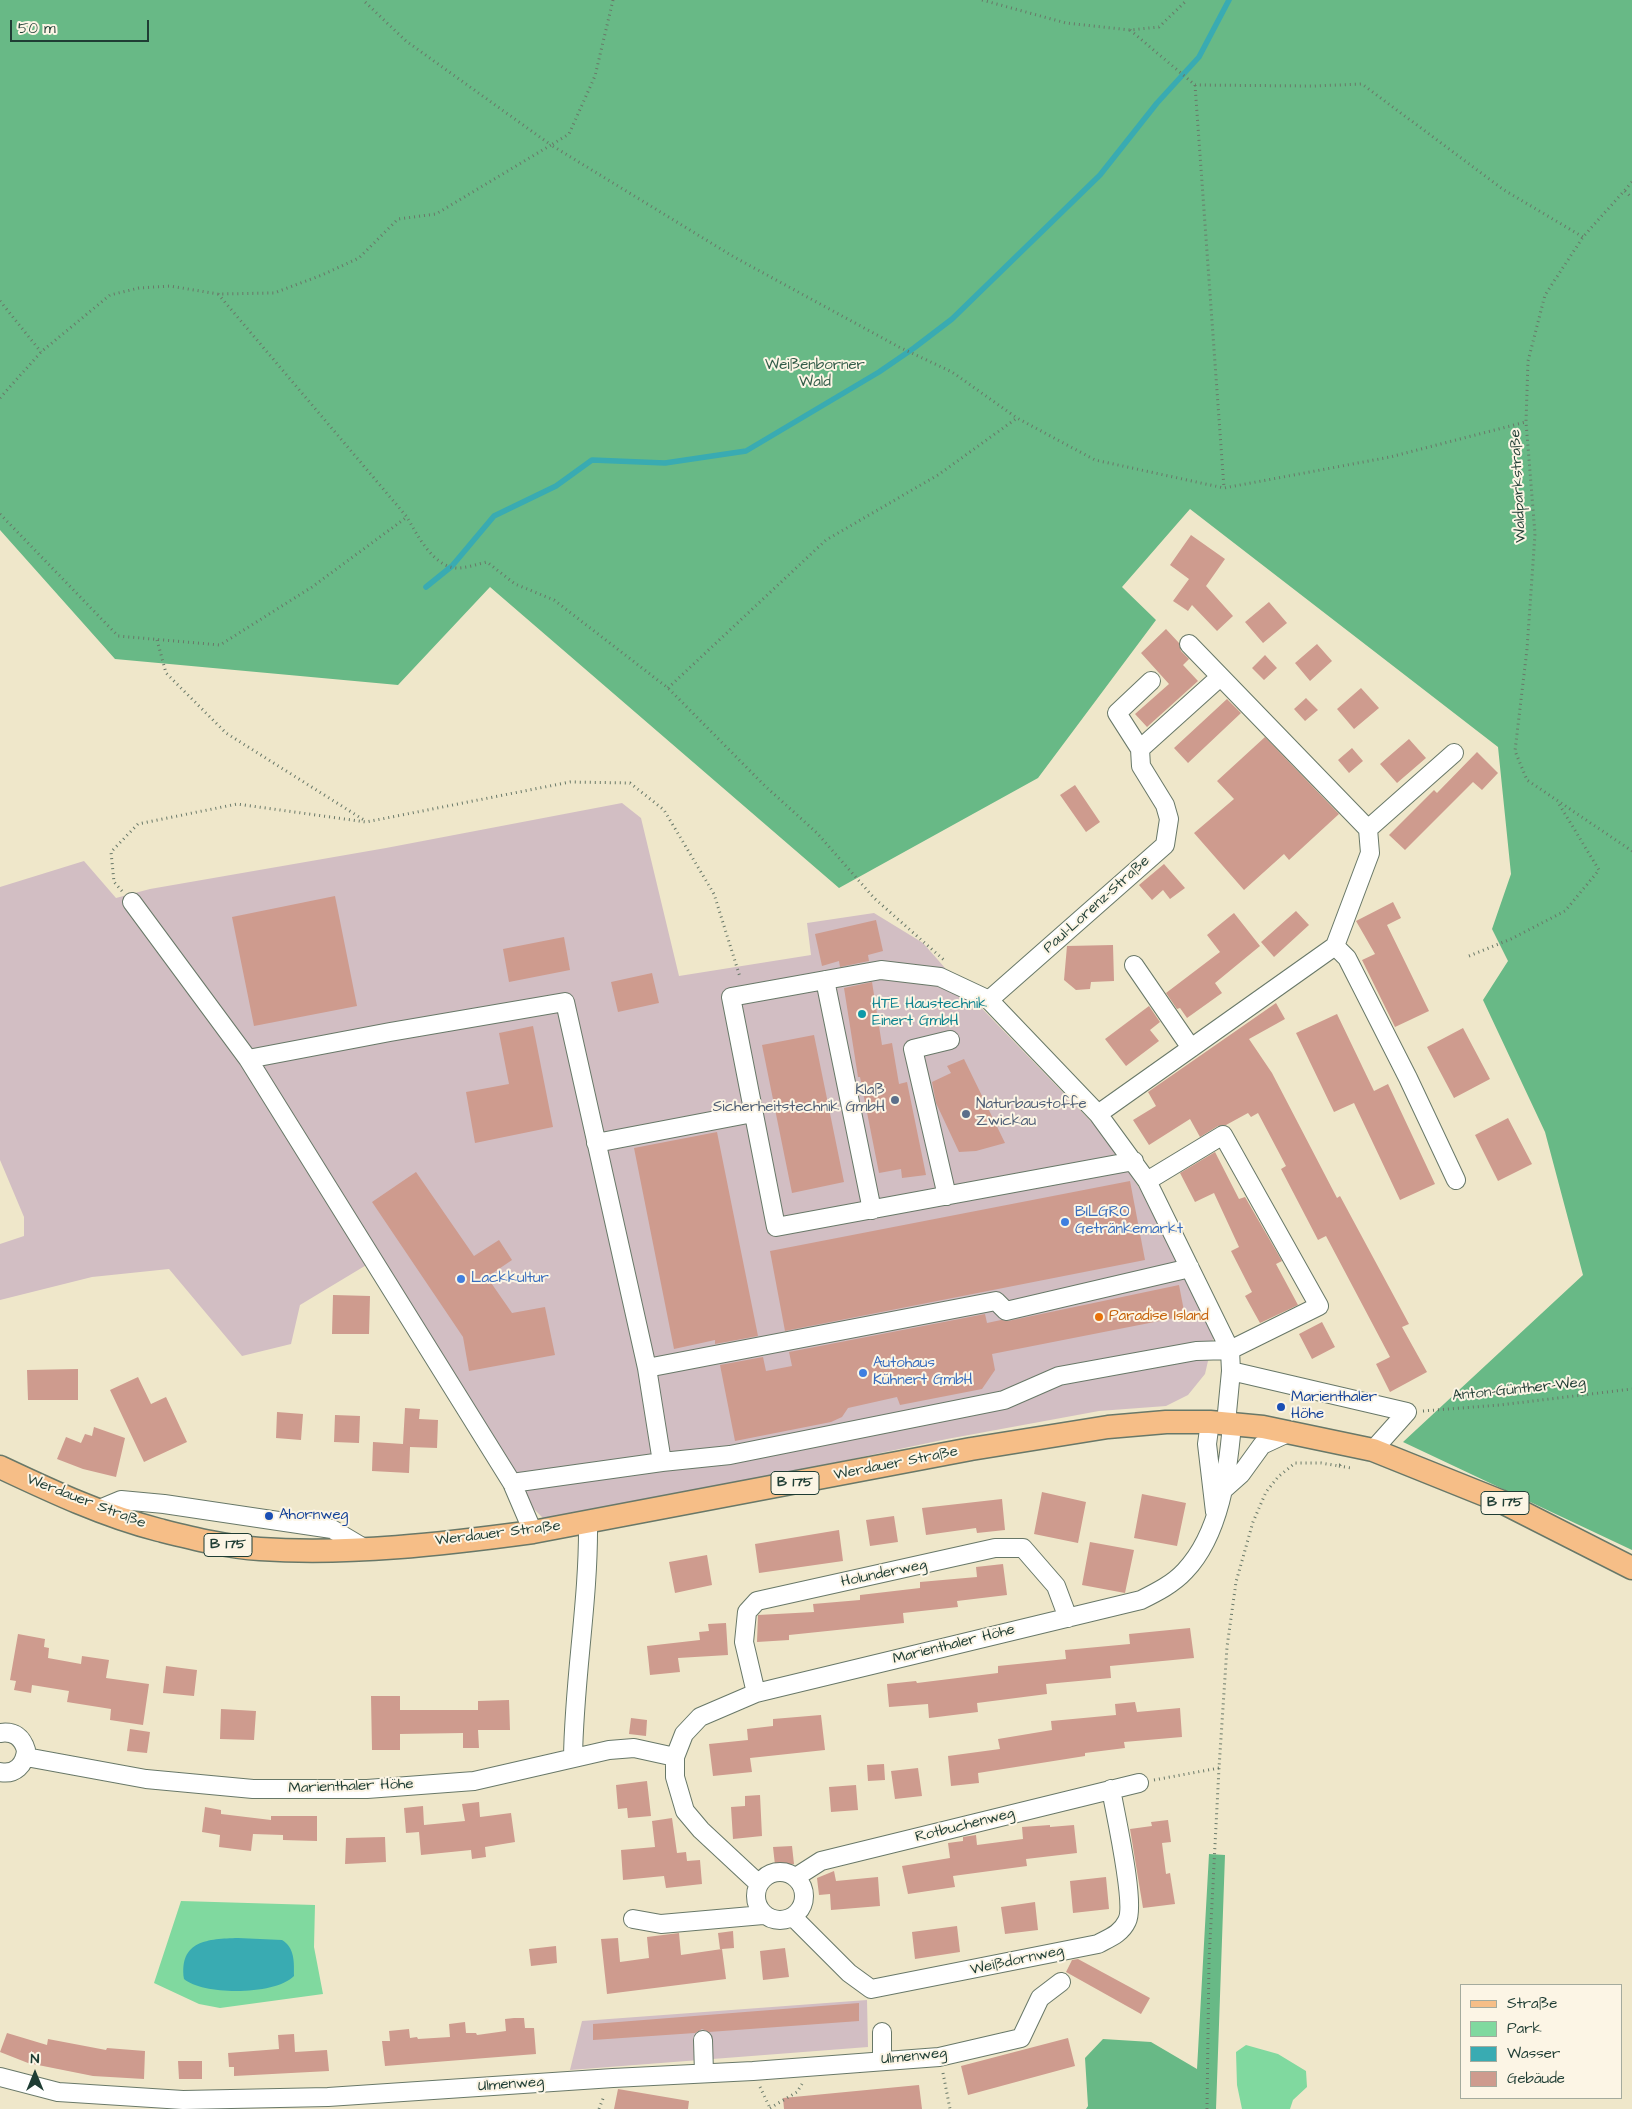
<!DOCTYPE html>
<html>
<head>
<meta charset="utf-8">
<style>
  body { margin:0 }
  #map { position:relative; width:1632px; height:2109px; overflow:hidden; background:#efe7ca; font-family:"Architects Daughter",sans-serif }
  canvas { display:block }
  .legend { position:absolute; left:1460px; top:1984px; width:162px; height:115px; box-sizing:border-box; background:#fcf5e5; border:1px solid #a4ab9e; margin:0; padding:6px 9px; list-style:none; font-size:15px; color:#1f3d34 }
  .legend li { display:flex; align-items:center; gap:10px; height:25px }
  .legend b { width:25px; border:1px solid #a4ab9e }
  .north { position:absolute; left:10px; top:2049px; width:50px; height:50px; -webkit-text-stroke:4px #fcf5e5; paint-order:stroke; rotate:0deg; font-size:14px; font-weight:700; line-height:20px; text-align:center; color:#1f3d34 }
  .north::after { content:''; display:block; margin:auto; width:18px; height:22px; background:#1f3d34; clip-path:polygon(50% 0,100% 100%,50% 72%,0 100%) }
  .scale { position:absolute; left:10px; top:20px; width:139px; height:22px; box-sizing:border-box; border:2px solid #1f3d34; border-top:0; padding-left:6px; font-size:15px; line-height:18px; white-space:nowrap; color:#1f3d34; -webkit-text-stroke:4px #fcf5e5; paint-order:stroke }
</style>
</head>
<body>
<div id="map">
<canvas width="1632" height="2109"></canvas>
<ul class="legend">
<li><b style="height:6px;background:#f6be87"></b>Straße</li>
<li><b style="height:14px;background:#80d99f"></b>Park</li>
<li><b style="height:14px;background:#39abb2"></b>Wasser</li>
<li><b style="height:14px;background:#ce9b8e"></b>Gebäude</li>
</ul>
<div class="north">N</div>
<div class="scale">50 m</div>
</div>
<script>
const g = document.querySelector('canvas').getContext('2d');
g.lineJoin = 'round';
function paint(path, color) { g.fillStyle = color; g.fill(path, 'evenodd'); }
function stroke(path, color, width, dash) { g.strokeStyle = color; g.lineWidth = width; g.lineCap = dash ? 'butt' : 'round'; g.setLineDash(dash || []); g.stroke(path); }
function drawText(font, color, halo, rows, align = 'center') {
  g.font = font + ' "Architects Daughter",sans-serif'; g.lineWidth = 4; g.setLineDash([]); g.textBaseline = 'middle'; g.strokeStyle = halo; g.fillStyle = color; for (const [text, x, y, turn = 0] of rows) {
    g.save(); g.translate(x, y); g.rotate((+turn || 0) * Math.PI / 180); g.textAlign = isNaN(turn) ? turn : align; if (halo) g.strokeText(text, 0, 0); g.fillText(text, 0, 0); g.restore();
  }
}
paint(new Path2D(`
  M622,803L641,818L679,976L811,955L807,923L874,913L923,943L968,994L1105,1136L1140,1189L1214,1335L1205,1374L1188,1395L1166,1406L1099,1411L947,1439L677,1496L543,1518L528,1503L378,1258L300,1305L291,1344L242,1356L169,1269L92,1277L0,1300V1244L24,1236V1217L0,1160V887L84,861L116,898L150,889L386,848Z
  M867,2000L868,2047L570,2070L582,2021Z`), '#d2bec3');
paint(new Path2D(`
  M181,1901L315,1905L314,1947L323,1994L220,2008L199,2004L154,1983Z
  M1246,2045L1278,2054L1306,2071L1307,2087L1293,2100L1290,2109H1242L1237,2085L1236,2052Z`), '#80d99f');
paint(new Path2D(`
  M0,0H1632V1550L1403,1442L1583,1275L1545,1132L1483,1000L1508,961L1492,929L1511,874L1498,747L1190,509L1122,587L1156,620L1038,778L839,888L490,587L398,685L115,659L0,530Z
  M1209,1854L1225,1855L1216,2109H1086L1088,2106L1085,2058L1103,2039L1151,2042L1197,2069Z`), '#68b986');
paint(new Path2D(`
  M238,1938L282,1940C295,1948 294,1962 294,1976C276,1995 204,1996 184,1979C179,1940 208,1939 238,1938Z`), '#39abb2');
stroke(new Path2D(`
  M426,587L452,566L494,516L556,486L592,460L665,463L746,451L879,372L914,348L952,319L1100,175L1157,103L1199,57L1229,0`), '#39abb2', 5.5);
paint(new Path2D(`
  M1191,535L1225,559L1206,586L1233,616L1217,631L1192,605L1188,611L1173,601L1189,579L1170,565Z
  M1269,602L1287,623L1263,643L1245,622Z
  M1166,629L1179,643L1181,651L1189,659L1183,665L1198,681L1147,727L1135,714L1169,684L1141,653Z
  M1317,644L1332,661L1310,681L1295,663Z
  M1265,655L1277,668L1264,680L1252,668Z
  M1361,688L1379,708L1354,729L1337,709Z
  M1306,698L1318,710L1305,721L1294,709Z
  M1227,699L1241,713L1188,763L1174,748Z
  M1265,737L1339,814L1289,860L1284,854L1244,890L1194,833L1234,799L1217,781Z
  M1409,739L1426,758L1397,783L1380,764Z
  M1352,748L1363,761L1349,773L1338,760Z
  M1477,752L1498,773L1482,790L1473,782L1405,850L1389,835L1434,790L1437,793Z
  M1075,785L1100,822L1086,832L1060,795Z
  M1164,864L1185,888L1170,899L1163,890L1152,900L1139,885Z
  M335,896L357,1006L254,1026L232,917Z
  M1393,902L1401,918L1387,925L1429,1011L1395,1027L1362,960L1375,954L1356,921Z
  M1296,911L1309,925L1274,957L1261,942Z
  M1234,913L1260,946L1215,983L1222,993L1187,1018L1180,1008L1177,1009L1166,993L1220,952L1207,935Z
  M876,920L883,951L868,955L869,961L840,967L839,961L822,966L815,934Z
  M564,937L570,970L509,982L503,949Z
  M1113,945L1114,981L1091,982L1090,989L1076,990L1064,980L1067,946Z
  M652,973L659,1003L618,1012L611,982Z
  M872,982L882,1045L892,1043L899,1084L907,1082L926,1175L902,1178L901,1169L879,1173L860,1077H858L844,988Z
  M1276,1003L1285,1019L1249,1039L1272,1073L1337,1198L1340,1196L1409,1324L1402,1327L1427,1372L1390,1392L1376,1364L1390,1357L1326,1236L1318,1240L1281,1169L1286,1166L1258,1113L1251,1117L1248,1113L1226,1125L1218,1126L1200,1137L1190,1119L1149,1145L1133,1120L1156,1106L1148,1092Z
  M1149,1006L1160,1022L1150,1030L1159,1041L1126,1066L1105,1039Z
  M1337,1014L1374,1091L1388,1084L1435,1184L1400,1200L1354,1103L1334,1112L1296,1033Z
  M533,1026L553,1127L475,1143L466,1092L509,1084L499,1033Z
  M1463,1028L1490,1079L1454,1098L1427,1047Z
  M814,1035L844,1182L792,1193L762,1045Z
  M964,1059L1005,1143L976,1151L959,1152L936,1103L932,1082L951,1073L947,1066Z
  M1508,1118L1532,1164L1498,1181L1475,1135Z
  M717,1132L758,1336L715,1344V1340L674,1349L634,1148Z
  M1215,1152L1239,1199L1245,1197L1282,1261L1276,1264L1298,1305L1260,1323L1245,1296L1252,1292L1231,1251L1239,1247L1214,1193L1195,1202L1180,1173Z
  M416,1172L474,1256L499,1240L512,1260L487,1277L512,1313L545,1307L555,1355L469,1371L463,1337L372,1202Z
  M1130,1181L1145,1260L785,1331L770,1251Z
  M1179,1285L1185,1316L992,1354L995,1370L982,1389L900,1405L897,1397L848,1408L842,1417L831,1422L735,1441L720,1365L763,1357L766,1371L792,1366L789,1352L985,1314L987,1323L1001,1320L1008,1321Z
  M333,1295L370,1296L369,1334H332Z
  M1322,1322L1335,1347L1312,1359L1299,1334Z
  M78,1369V1400H28L27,1370Z
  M138,1377L151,1404L166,1397L187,1442L144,1462L110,1390Z
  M405,1408L420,1409L419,1419L438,1420L437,1448L410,1447L409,1473L372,1471L373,1442L403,1444Z
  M277,1412L303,1414L301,1440L276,1438Z
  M335,1415L360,1416L359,1443L334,1442Z
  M94,1427L125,1438L116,1477L83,1469L57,1459L66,1437L81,1443L85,1434L92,1436Z
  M1042,1492L1086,1502L1078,1543L1034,1534Z
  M1142,1494L1186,1503L1177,1546L1134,1538Z
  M1002,1499L1005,1530L977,1533L976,1528L926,1535L922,1508Z
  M894,1516L898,1542L870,1546L866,1520Z
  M839,1530L843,1561L759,1573L755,1544Z
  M1090,1542L1134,1550L1125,1593L1082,1585Z
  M707,1555L712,1585L675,1593L669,1562Z
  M1003,1564L1007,1595L957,1601L958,1607L903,1613L904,1623L789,1635V1640L757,1642L758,1615L814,1612L813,1604L860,1600V1595L920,1588V1582L977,1577L976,1567Z
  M726,1623L728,1655L678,1658L680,1672L650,1675L647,1646L700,1640L699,1632L709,1631L708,1624Z
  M1190,1628L1194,1658L1110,1666L1111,1678L1046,1684L1047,1694L977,1703L978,1712L929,1718L928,1704L889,1707L887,1684L916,1681L917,1683L998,1673V1666L1066,1659L1065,1650L1130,1644L1129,1634Z
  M18,1634L45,1639L44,1647L49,1648L48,1658L81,1664L82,1656L109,1660L106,1678L149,1684L143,1725L110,1720L111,1709L67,1702L69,1691L32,1685L31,1693L14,1690L16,1681L10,1680Z
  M166,1666L197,1670L194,1696L163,1693Z
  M371,1696H400V1710H478V1701L509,1700L510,1730H478L479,1748H463V1733L400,1734V1750H372Z
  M1135,1702L1137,1712L1180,1708L1182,1737L1124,1742L1125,1748L1085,1753V1756L978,1773L979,1783L951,1786L948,1756L1000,1749L998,1739L1052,1730L1051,1721L1116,1715L1115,1704Z
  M221,1709L256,1711L254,1740L220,1739Z
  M821,1715L825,1750L750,1758L752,1772L713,1776L709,1744L748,1740L747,1729L773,1726V1719Z
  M631,1718L647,1720L646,1736L629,1734Z
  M130,1729L150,1732L147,1753L127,1751Z
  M884,1764L885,1780L868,1781L867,1765Z
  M918,1768L922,1796L895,1799L891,1771Z
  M647,1781L651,1816L628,1818L627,1808L618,1809L616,1785Z
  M856,1785L858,1810L831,1812L829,1787Z
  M760,1795L762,1836L733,1839L731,1807L745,1806V1796Z
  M479,1802L480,1817L511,1813L515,1842L485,1847L486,1857L472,1859L471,1850L421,1855L419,1832L406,1833L404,1808L423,1806L424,1825L465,1821L462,1804Z
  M205,1807L221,1810V1814L271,1820V1816H317V1841L283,1840V1835L253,1834L251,1851L219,1847L220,1835L202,1832Z
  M672,1818L677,1853L686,1852L687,1861L700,1860L702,1884L666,1888L664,1876L623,1880L621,1850L655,1847L652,1821Z
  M1168,1820L1171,1842L1162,1843L1166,1874L1170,1873L1175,1904L1143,1908L1130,1829L1152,1826L1151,1822Z
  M1050,1825V1827L1074,1825L1077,1853L1026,1859L1027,1866L953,1876L955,1887L908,1894L902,1866L950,1858L948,1843L963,1841V1837L976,1835L977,1845L1023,1839L1022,1827Z
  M385,1837L386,1862L345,1864L346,1838Z
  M792,1846L794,1864L775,1865L773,1847Z
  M834,1871L836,1881L878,1877L880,1906L831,1910L830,1894L819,1895L817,1878Z
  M1106,1877L1109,1909L1073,1913L1070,1881Z
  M1035,1902L1038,1930L1005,1934L1001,1907Z
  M957,1926L960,1952L915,1959L912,1932Z
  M733,1931L734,1948L722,1949L726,1979L607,1994L601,1939L618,1938L620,1962L649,1958L647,1937L679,1933L681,1955L722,1949H720L718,1933Z
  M556,1946L557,1963L531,1966L529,1949Z
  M785,1948L789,1977L763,1980L760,1951Z
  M1078,1959L1150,1998L1141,2014L1066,1972L1072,1960Z
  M859,2003V2021L709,2032L702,2029L695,2033L593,2040V2024Z
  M514,2018H524L525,2028H534L536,2054L385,2066L382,2041H390L389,2031L409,2029L410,2038L417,2037L418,2039L450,2037L449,2024L465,2022L466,2033H476L477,2035L506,2031L505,2019Z
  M7,2033L47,2045L48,2039L106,2050L107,2048L145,2051L144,2079L93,2076L28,2063L0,2052Z
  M294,2034L295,2052L327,2050L329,2071L234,2076V2067H229L228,2053L279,2049L278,2035Z
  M1068,2038L1075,2066L968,2095L961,2066Z
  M178,2061H202V2079H179Z
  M919,2085L922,2109H784L783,2098Z
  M618,2089L689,2101L688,2109H614Z`), '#ce9b8e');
const minor = new Path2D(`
  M1140,749L1117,713L1151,681
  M1368,829L1454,753
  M132,902L248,1059
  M1335,946L1347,958L1408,1078L1456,1180
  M1134,965L1191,1048
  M825,980L872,1210
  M989,1000L1165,845L1169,819L1165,805L1141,766L1140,749L1220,677
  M1098,1114L1335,946L1370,853L1368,829L1189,644
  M596,1143L753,1113
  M1134,1161L776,1227L731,997L881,970L940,977L989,1000L1098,1114L1147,1181L1230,1350L1231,1371L1226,1423
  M947,1196L913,1049L950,1040
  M647,1368L996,1301L1006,1311L1190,1268
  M1231,1371L1407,1412L1373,1450
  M1210,1422L1207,1444L1215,1512
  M512,1483L662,1462L730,1455L1004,1400L1059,1376L1196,1351L1230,1350L1319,1306L1223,1135L1147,1181
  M1223,1490L1241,1474L1262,1445L1290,1432
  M97,1510L121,1500L164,1504L332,1529L364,1548
  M533,1532L512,1483L248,1059L390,1032L565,1002L647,1368L662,1462
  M756,1693L744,1642L747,1612L757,1601L995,1548H1023L1056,1586L1068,1618
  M0,1733C14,1731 22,1737 26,1750C25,1765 15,1775 0,1772
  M26,1757L146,1779L253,1789H367L474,1781L609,1750L634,1748L675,1757
  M573,1758C574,1678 589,1601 588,1521
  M756 1896a24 24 0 1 1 48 0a24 24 0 1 1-48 0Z
  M796,1877L821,1861L1139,1783
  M759,1884L701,1830L685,1811L675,1777V1757L684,1734L700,1717L756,1693L1141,1600C1157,1592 1173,1584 1185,1571C1220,1534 1228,1472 1232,1424
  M794,1918L849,1973L871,1989L1098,1944C1109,1938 1121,1934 1127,1921C1136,1904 1115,1813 1111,1789
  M633,1919L661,1924L763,1915
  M703,2040L704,2073
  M882,2061V2032
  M0,2077L58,2092L183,2100L328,2097L613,2078L753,2071L939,2057L1021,2038L1040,1998L1061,1982`);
const major = new Path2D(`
  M0,1467C51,1491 104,1516 159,1530C191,1538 226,1547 260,1549C349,1555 444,1544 533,1532L971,1449L1108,1427L1166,1422H1210L1263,1427L1373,1450L1500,1501L1632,1568`);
stroke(minor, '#687868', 20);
stroke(major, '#687868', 25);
stroke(new Path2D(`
  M613,0L595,76L569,134L551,145L734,257L899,347L952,372L1017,418
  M982,0L1066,23L1130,30L1159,27L1187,0
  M1130,30L1195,85L1314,86L1362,84L1504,190L1583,237
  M1195,85L1224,488
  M1632,182L1583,237L1545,295L1528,361L1526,422L1535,534L1527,649L1515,751L1527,780L1632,851
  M1625,191L1632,198
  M218,294L407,517C417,535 435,570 460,568C469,567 478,564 487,562L515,584L554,600L668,688L765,786L817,833L874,898L944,960
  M0,301L41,352
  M0,398L41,352L110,295L139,288L170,286L218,294L274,293L322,275L359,258L398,219L436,214L551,145L406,41L363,0
  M0,514L118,636L220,645L312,587L407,517
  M157,640L166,673L226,733L364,820
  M668,688L826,540L938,475L1017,418L1095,460L1224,488L1390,457L1526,422
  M122,891L114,882L111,852L138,824L237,804L366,822L570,782L630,783L664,810L714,894L740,977
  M1469,956L1511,939L1565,911L1599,870L1559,804
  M1423,1411L1500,1405L1632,1389
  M1339,1466L1351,1468
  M1154,1780L1219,1768
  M943,2073L950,2109
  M760,2087L770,2108
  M770,2108L797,2092L802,2084
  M599,2109L604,2096
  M1207,2109L1209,1961L1219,1768L1227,1647L1236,1582L1253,1522L1266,1492L1278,1477L1295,1463H1321L1339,1466L1341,1464`), '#687868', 3, [1, 4]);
stroke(minor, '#fff', 18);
stroke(major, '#f6be87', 22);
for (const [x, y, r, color] of [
  [862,1014,5,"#0f9aa8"],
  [895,1100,5,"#5c6f8a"],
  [966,1114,5,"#5c6f8a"],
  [1065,1222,5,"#3f7fe0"],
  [461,1279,5,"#3f7fe0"],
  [1099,1317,5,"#e8710a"],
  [863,1373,5,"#3f7fe0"],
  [1281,1407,5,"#1a4fb4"],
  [269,1516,5,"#1a4fb4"]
]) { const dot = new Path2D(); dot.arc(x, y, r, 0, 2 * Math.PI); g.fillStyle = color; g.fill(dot); stroke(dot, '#fcf5e5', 2); }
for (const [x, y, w] of [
  [795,1483,48],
  [1505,1503,48],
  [228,1545,48]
]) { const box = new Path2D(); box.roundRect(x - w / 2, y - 11.5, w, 23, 4); g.fillStyle = '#fcf5e5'; g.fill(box); stroke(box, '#1f3d34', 1); }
drawText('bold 14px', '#1f3d34', null, [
  ["B 175",795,1483],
  ["B 175",1505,1503],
  ["B 175",228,1545]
]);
drawText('15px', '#325c49', '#fcf5e5', [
  ["Weißenborner",815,366],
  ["Wald",815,383]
]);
drawText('15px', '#1f3d34', '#fcf5e5', [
  ["Waldparkstraße",1519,486,-93],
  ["Paul-Lorenz-Straße",1097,905,-42],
  ["Anton-Günther-Weg",1519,1390,-6],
  ["Werdauer Straße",896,1464,-11],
  ["Werdauer Straße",86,1502,21],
  ["Werdauer Straße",498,1534,-7],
  ["Holunderweg",884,1574,-12],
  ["Marienthaler Höhe",954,1645,-14],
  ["Marienthaler Höhe",351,1787,-2],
  ["Rotbuchenweg",965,1826,-14],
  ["Weißdornweg",1017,1961,-12],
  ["Ulmenweg",914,2057,-6],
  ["Ulmenweg",511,2085,-4]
]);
drawText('15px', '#0d838f', '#fcf5e5', [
  ["HTE Haustechnik",872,1005],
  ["Einert GmbH",872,1022]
], 'left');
drawText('15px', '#4e5e75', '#fcf5e5', [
  ["Klaß",885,1091],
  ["Sicherheitstechnik GmbH",885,1108],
  ["Naturbaustoffe",976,1105,"left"],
  ["Zwickau",976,1122,"left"]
], 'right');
drawText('15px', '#366cbe', '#fcf5e5', [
  ["BILGRO",1075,1213],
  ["Getränkemarkt",1075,1230],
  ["Lackkultur",471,1279],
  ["Autohaus",873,1364],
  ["Kühnert GmbH",873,1381]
], 'left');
drawText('15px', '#c56008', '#fcf5e5', [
  ["Paradise Island",1109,1317]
], 'left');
drawText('15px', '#164399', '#fcf5e5', [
  ["Marienthaler",1291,1398],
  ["Höhe",1291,1415],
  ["Ahornweg",279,1516]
], 'left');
</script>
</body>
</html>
